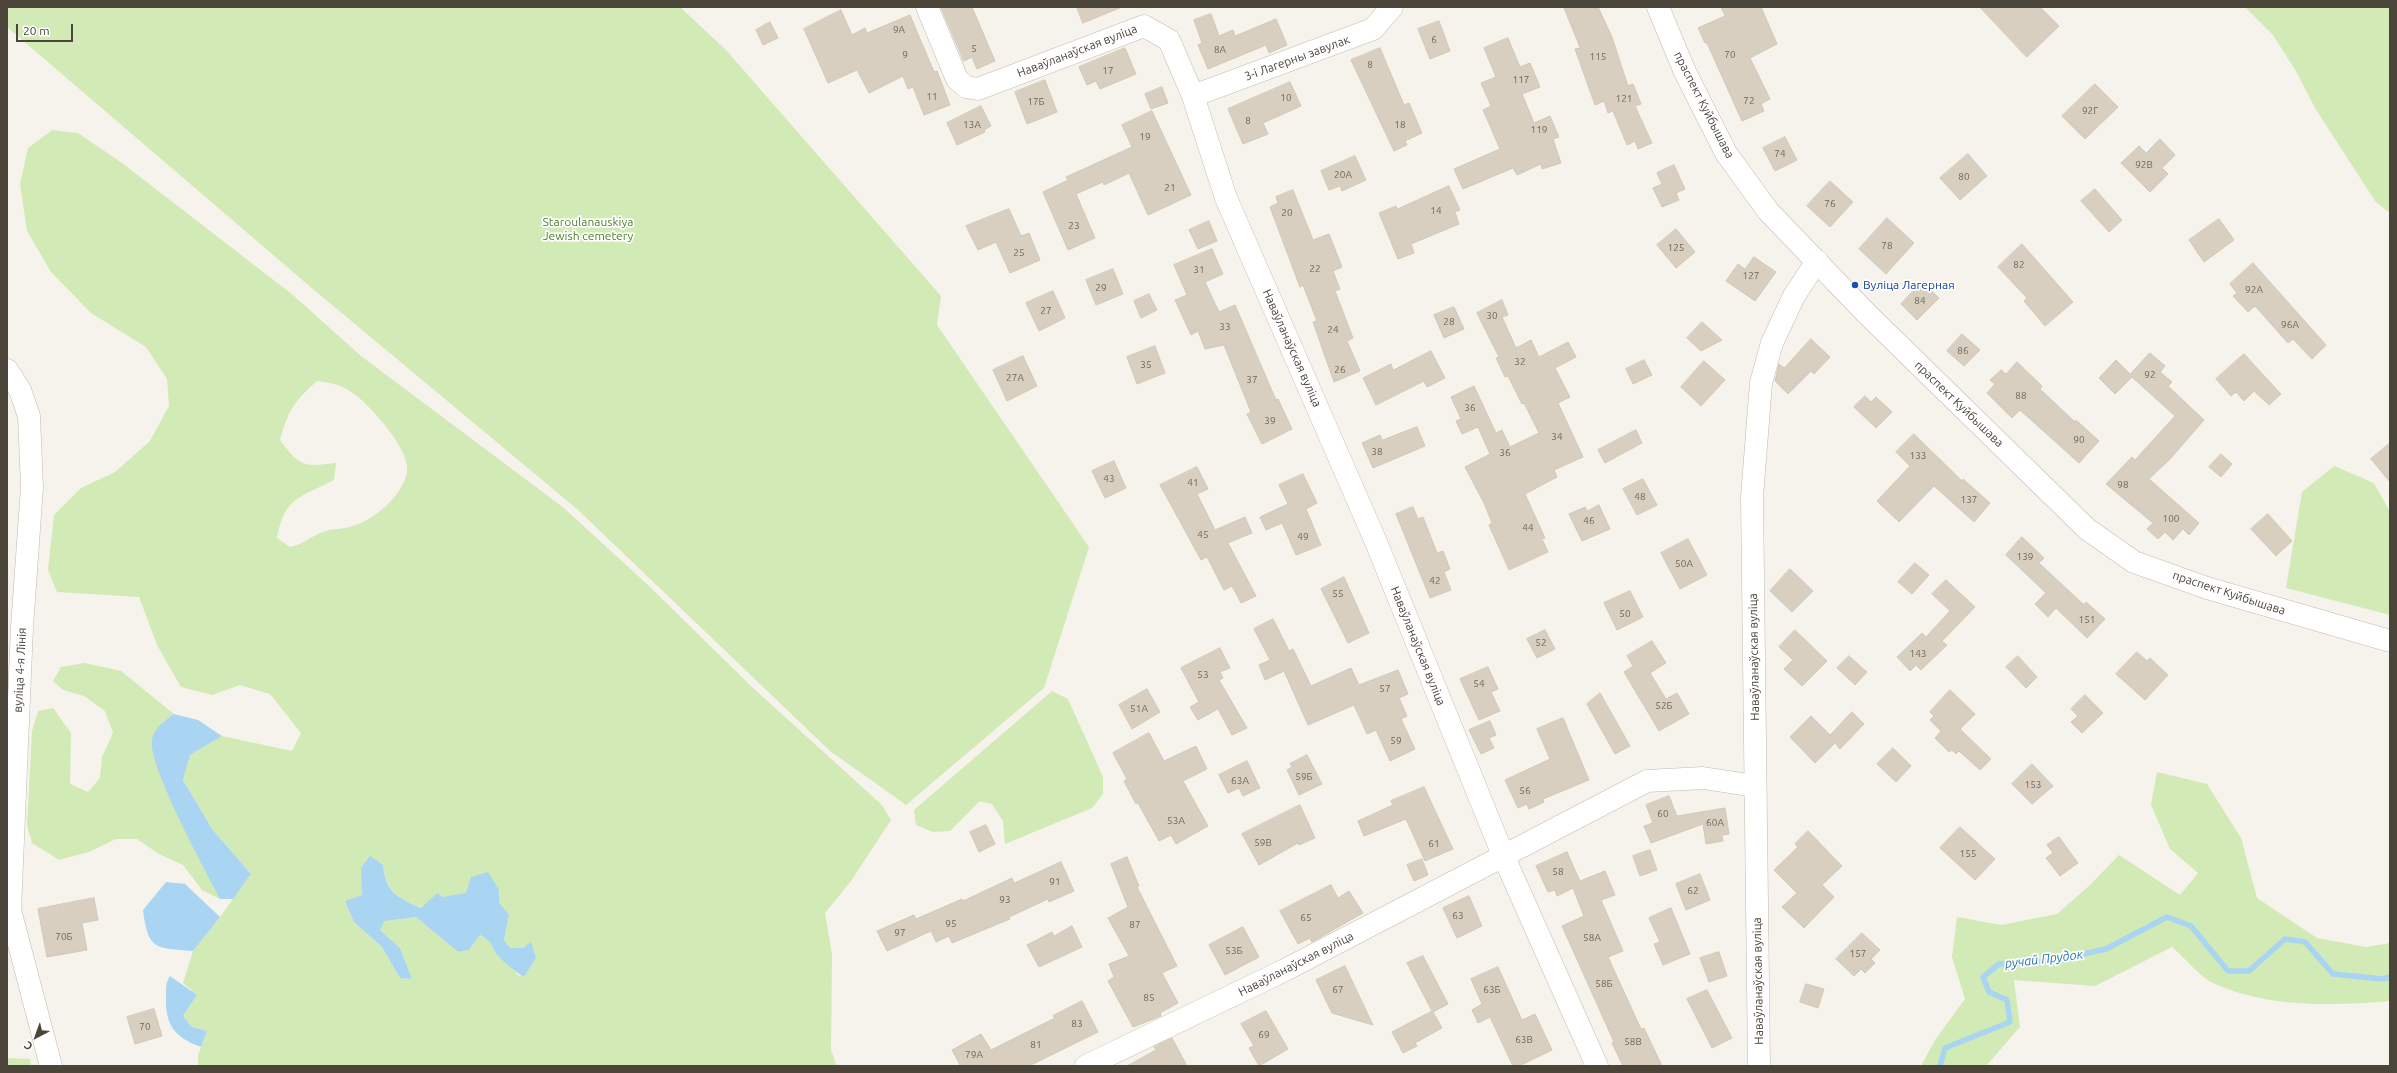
<!DOCTYPE html>
<html>
<head>
<meta charset="utf-8">
<style>
  body { margin:0 }
  #map { position:relative; width:2397px; height:1073px; overflow:hidden; background:#f6f3ec; font-family:Ubuntu,sans-serif }
  canvas { display:block }
  .frame { position:absolute; inset:0; border:8px solid #4b4439; pointer-events:none }
  .north { position:absolute; left:16px; top:1017px; width:40px; height:40px; -webkit-text-stroke:3px #fff; paint-order:stroke; rotate:221deg; font-size:11px; font-weight:700; line-height:16px; text-align:center; color:#4b4439 }
  .north::after { content:''; display:block; margin:auto; width:14px; height:18px; background:#4b4439; clip-path:polygon(50% 0,100% 100%,50% 72%,0 100%) }
  .scale { position:absolute; left:16px; top:24px; width:57px; height:18px; box-sizing:border-box; border:2px solid #4b4439; border-top:0; padding-left:5px; font-size:12px; line-height:14px; white-space:nowrap; color:#4b4439; -webkit-text-stroke:3px #fff; paint-order:stroke }
</style>
</head>
<body>
<div id="map">
<canvas width="2397" height="1073"></canvas>
<div class="frame"></div>
<div class="north">С</div>
<div class="scale">20 m</div>
</div>
<script>
const g = document.querySelector('canvas').getContext('2d');
g.lineJoin = 'round';
function paint(path, color) { g.fillStyle = color; g.fill(path, 'evenodd'); }
function stroke(path, color, width, dash) { g.strokeStyle = color; g.lineWidth = width; g.lineCap = dash ? 'butt' : 'round'; g.setLineDash(dash || []); g.stroke(path); }
function drawText(font, color, halo, rows, align = 'center') {
  g.font = font + ' Ubuntu,sans-serif'; g.lineWidth = 3.5; g.setLineDash([]); g.textBaseline = 'middle'; g.strokeStyle = halo; g.fillStyle = color; for (const [text, x, y, turn = 0] of rows) {
    g.save(); g.translate(x, y); g.rotate((+turn || 0) * Math.PI / 180); g.textAlign = isNaN(turn) ? turn : align; if (halo) g.strokeText(text, 0, 0); g.fillText(text, 0, 0); g.restore();
  }
}
paint(new Path2D(`
  M7,7H680L726,50L941,296L937,325L1089,547L1044,688L906,805L830,751L577,509L307,284L7,27Z
  M2245,7H2390V213L2375,201L2315,108L2297,73L2273,35Z
  M52,130L78,133L122,163L293,295L361,356L564,508L649,586L752,687L882,805L891,820L851,881L825,913L832,954L831,1050L837,1066H198V1055L207,1031L192,1027L183,1016L197,995L183,983L193,951L220,917L251,874L212,829L183,780L190,755L222,736L292,751L301,733L270,694L240,685L212,695L181,687L157,645L139,597L57,592L48,570L54,515L81,488L115,472L150,441L169,406L167,379L146,347L91,313L51,272L27,231L20,184L28,148ZM317,381C347,384 358,395 378,417C388,428 410,456 407,472C403,495 376,518 356,525C344,530 331,528 320,533C309,538 302,545 290,547L277,538C284,497 301,497 334,480L336,463C304,467 300,467 280,440C288,411 294,401 317,381ZM383,865C387,892 397,898 421,908L437,893L443,897L499,890V902L509,915L504,940L509,948H523L536,958L524,977L518,975L512,966L500,958L490,940L480,935L469,950L458,952L416,917L385,921L380,930L400,948L412,979L400,978L382,947L354,922L345,901L362,896Z
  M2334,466L2374,483L2390,512V615L2286,588L2302,492Z
  M85,663L121,671L174,714L161,723L156,761L169,797L220,899L202,890L183,865L159,854L137,839H116L89,852L59,860L32,843L27,825L32,731L38,711L53,708L71,733L70,784L88,792L100,778L102,757L113,733L105,711L84,696L63,690L53,681L61,667Z
  M1052,691L1068,699L1103,777V794L1092,808L1005,844L1003,821L992,804L980,801L950,831L933,832L916,825L914,810Z
  M2157,772L2207,784L2241,838L2257,898L2317,938L2366,947L2390,943V1001C2332,1006 2267,1008 2213,983C2200,977 2184,957 2172,947L2095,986L2014,980L2020,1027L1986,1066H1921L1935,1040L1965,999L1952,957L1957,917L2002,925L2057,914L2090,885L2119,855L2180,895L2198,873L2170,849L2151,805Z
  M7,1058L30,1059L31,1066H7Z`), '#d2eab5');
paint(new Path2D(`
  M174,714L198,720L222,736L190,755L183,780L212,829L251,874L233,899H220C206,871 147,765 152,739C155,727 165,720 174,714Z
  M370,856L383,865C386,892 397,898 421,908L437,893L443,897L466,893L471,877L488,872L499,890V902L509,915L504,940L510,948H523L531,942L536,958L524,977C521,976 503,961 500,958C491,949 495,942 480,935L469,950L458,952L416,917L385,921L380,930L400,948L412,979L400,978L382,947L354,922L345,901L362,895L361,868Z
  M166,882L185,884L220,917L193,951C155,948 148,950 143,910Z
  M170,976L197,995L183,1016L192,1027L207,1031L201,1047C174,1037 165,1025 166,996C166,988 166,982 170,976Z`), '#a9d4f2');
stroke(new Path2D(`
  M1940,1066L1945,1048L2010,1022L2007,1000L1989,992L1983,977L1999,964L2051,961L2106,949L2167,917L2191,926L2228,971H2249L2285,939L2305,942L2333,974L2383,979L2390,977`), '#a9d4f2', 5.5);
const building = new Path2D(`
  M941,7H972L995,61L977,69L972,57L964,61Z
  M1077,7H1122L1083,23Z
  M1564,7H1598L1612,37L1628,86L1633,84L1641,104L1635,106L1652,143L1638,149L1635,141L1627,145L1613,111L1608,113L1604,101L1595,105L1575,49L1580,48Z
  M1721,7H1761L1777,44L1750,58L1770,99L1761,104L1764,111L1742,121L1707,43H1705L1698,28L1725,16Z
  M1980,7H2040L2059,26L2027,57Z
  M841,10L852,35L865,28L867,33L910,15L934,72L937,71L950,105L924,115L913,87L908,89L903,76L869,93L857,70L828,83L804,29Z
  M1211,14L1219,36L1233,30L1235,36L1276,19L1287,45L1269,53L1266,45L1208,69L1198,45L1202,43L1194,20Z
  M1439,21L1450,51L1430,59L1418,29Z
  M770,22L778,38L763,45L756,30Z
  M1508,38L1520,67L1530,63L1540,87L1522,94L1534,123L1550,116L1559,137L1553,139L1561,163L1542,169L1541,164L1517,175L1513,168L1463,189L1454,169L1500,149L1483,110L1491,106L1481,83L1496,77L1484,48Z
  M1125,48L1136,74L1100,89L1096,81L1087,85L1079,67Z
  M1380,48L1404,105L1409,103L1422,133L1405,141L1407,145L1394,151L1351,60Z
  M1045,80L1057,112L1027,124L1015,92Z
  M1290,82L1301,106L1263,123L1268,134L1243,144L1228,109Z
  M2095,84L2118,107L2085,139L2062,116Z
  M1162,87L1168,103L1151,109L1145,94Z
  M981,106L991,126L984,130L985,132L957,145L947,123Z
  M1152,111L1191,195L1148,215L1129,173L1104,185L1103,182L1076,194L1095,238L1068,250L1043,192L1068,180L1066,177L1132,147L1122,125Z
  M1785,137L1797,160L1775,171L1763,148Z
  M2160,139L2175,155L2162,168L2168,174L2150,192L2121,163L2139,146L2146,153Z
  M1968,154L1987,176L1960,200L1940,178Z
  M1355,156L1366,180L1342,191L1340,186L1329,190L1321,171Z
  M1674,165L1685,189L1676,193L1679,200L1662,207L1653,188L1662,184L1657,173Z
  M1830,181L1853,202L1830,227L1807,206Z
  M1449,186L1460,210L1455,212L1459,224L1411,244L1414,253L1398,259L1379,213L1396,206L1397,209Z
  M2095,189L2122,220L2109,232L2081,201Z
  M1293,190L1313,240L1329,234L1342,267L1333,271L1340,289L1335,291L1353,338L1347,341L1360,371L1334,382L1313,322L1317,321L1303,285L1300,287L1270,207L1278,203L1276,197Z
  M1009,209L1021,236L1029,233L1040,260L1010,273L996,242L978,250L966,226Z
  M1887,218L1914,243L1886,274L1859,249Z
  M2219,219L2234,240L2204,262L2189,240Z
  M1209,221L1217,241L1198,249L1189,230Z
  M1676,229L1695,252L1676,268L1657,245Z
  M2022,244L2073,302L2045,326L2024,301L2027,298L1998,267Z
  M1212,249L1223,274L1205,282L1219,312L1235,305L1276,400L1278,399L1292,429L1262,444L1247,414L1251,412L1224,345L1205,349L1198,331L1191,335L1175,300L1187,295L1174,265Z
  M1754,257L1776,272L1755,301L1726,281L1738,264L1745,269Z
  M2253,263L2326,345L2312,359L2293,339L2288,343L2255,306L2248,312L2233,296L2237,293L2230,284Z
  M1113,269L1123,294L1096,305L1086,280Z
  M1922,282L1939,298L1917,320L1901,304Z
  M1053,291L1065,318L1039,331L1026,303Z
  M1149,294L1157,310L1141,318L1134,301Z
  M1502,300L1508,315L1502,317L1516,348L1531,340L1539,357L1568,342L1576,357L1555,368L1570,397L1558,403L1583,457L1554,470L1557,477L1525,494L1545,538L1542,539L1548,552L1509,570L1489,525L1492,523L1484,503L1465,467L1490,454L1478,427L1462,434L1456,421L1461,419L1451,397L1474,386L1496,433L1502,430L1510,447L1539,433L1524,403L1522,404L1508,376L1505,377L1496,358L1499,357L1477,313Z
  M1454,307L1464,329L1444,338L1434,315Z
  M1702,322L1722,340L1701,351L1687,338Z
  M1962,334L1980,350L1964,366L1947,351Z
  M1811,339L1830,357L1814,374L1811,371L1788,394L1775,381L1779,364L1784,368Z
  M1155,346L1165,373L1137,384L1127,357Z
  M1431,351L1445,378L1427,387L1424,381L1376,405L1363,378L1391,364L1393,370Z
  M2150,353L2165,366L2160,372L2172,382L2168,386L2204,420L2171,458L2149,479L2199,523L2189,535L2183,529L2173,540L2165,532L2158,539L2147,529L2153,523L2106,484L2132,457L2135,460L2175,416L2132,377L2115,394L2099,378L2116,360L2130,374Z
  M2244,354L2281,394L2269,405L2254,391L2244,401L2236,392L2231,396L2216,379Z
  M1023,356L1037,386L1007,401L993,370Z
  M1644,360L1652,375L1633,384L1626,369Z
  M1704,361L1725,380L1701,406L1681,387Z
  M2017,362L2042,386L2040,389L2075,422L2076,420L2099,441L2079,463L2020,410L2012,418L1987,393L1995,384L1990,380L2001,370L2006,374Z
  M1865,396L1871,402L1876,397L1892,412L1876,428L1854,407Z
  M1417,427L1425,446L1373,468L1362,443L1380,435L1382,440Z
  M1636,430L1642,443L1605,463L1598,450Z
  M1914,434L1962,481L1963,479L1990,503L1974,522L1934,486L1899,522L1877,501L1910,466L1896,452Z
  M2390,443V482L2371,459Z
  M2221,454L2232,464L2221,477L2209,467Z
  M1114,461L1126,488L1105,498L1092,471Z
  M1197,467L1208,489L1197,494L1215,530L1245,517L1252,533L1228,543L1256,596L1241,603L1232,586L1224,590L1207,557L1201,560L1160,485Z
  M1303,474L1317,503L1306,509L1321,545L1296,555L1282,523L1266,530L1260,517L1288,504L1279,485Z
  M1643,479L1657,505L1637,515L1623,489Z
  M1599,505L1610,529L1582,541L1569,514L1585,507L1587,511Z
  M1413,507L1418,519L1423,517L1437,553L1443,551L1450,569L1444,572L1451,590L1430,598L1396,514Z
  M2268,514L2292,541L2276,556L2251,529Z
  M2022,537L2044,558L2039,563L2084,605L2086,602L2105,619L2087,638L2056,608L2048,617L2035,604L2046,593L2006,555Z
  M1688,539L1707,575L1680,589L1661,553Z
  M1915,563L1929,575L1912,594L1898,582Z
  M1790,569L1813,591L1792,612L1770,591Z
  M1344,577L1369,633L1348,643L1321,589Z
  M1946,580L1975,607L1942,641L1947,645L1921,670L1916,665L1910,671L1897,657L1922,633L1926,637L1950,611L1932,594Z
  M1630,591L1643,617L1617,630L1604,603Z
  M1273,619L1289,651L1293,649L1311,686L1351,668L1359,685L1398,670L1408,694L1399,698L1407,716L1401,719L1415,749L1390,761L1376,730L1367,734L1354,705L1308,725L1284,671L1265,680L1259,665L1270,660L1254,629Z
  M1545,630L1555,649L1537,658L1527,639Z
  M1795,630L1827,661L1802,686L1784,669L1793,660L1779,647Z
  M1652,641L1666,663L1650,673L1666,699L1677,693L1689,714L1659,731L1624,672L1633,666L1627,656Z
  M1220,648L1230,668L1220,672L1223,678L1219,680L1247,728L1232,735L1218,709L1198,720L1190,707L1199,702L1181,668Z
  M2137,652L2147,661L2150,658L2168,675L2145,700L2116,674Z
  M1849,656L1867,672L1855,685L1837,668Z
  M2018,656L2037,677L2026,688L2006,667Z
  M1488,667L1498,689L1491,692L1500,711L1479,720L1460,679Z
  M1147,689L1160,712L1132,729L1119,705Z
  M1950,690L1975,714L1960,729L1991,759L1980,770L1959,751L1956,754L1952,750L1949,752L1935,738L1941,731L1930,720L1934,716L1930,712Z
  M1600,693L1630,746L1615,754L1587,704Z
  M2085,695L2103,713L2082,733L2071,722L2078,716L2071,709Z
  M1852,712L1864,724L1840,749L1835,743L1815,763L1790,737L1811,716L1830,735Z
  M1563,718L1589,780L1543,799L1544,802L1529,809L1527,804L1518,808L1505,780L1550,759L1537,729Z
  M1490,721L1496,735L1489,738L1494,748L1481,754L1469,730Z
  M1149,733L1164,761L1196,746L1207,769L1183,781L1208,826L1176,844L1171,835L1159,841L1138,803L1136,804L1124,781L1127,779L1113,753Z
  M1893,748L1911,766L1896,782L1877,764Z
  M1307,755L1322,784L1299,795L1287,770L1292,767L1290,764Z
  M1247,761L1260,788L1243,796L1239,788L1228,793L1219,775Z
  M2032,764L2053,786L2032,804L2012,784Z
  M1424,787L1453,849L1425,861L1406,819L1364,836L1358,821L1393,805L1391,801Z
  M1669,796L1677,816L1725,808L1729,834L1722,835L1723,841L1706,844L1703,824L1651,843L1644,826L1653,823L1646,805Z
  M1300,805L1315,838L1299,845L1298,843L1259,865L1242,834Z
  M986,825L995,844L979,852L970,832Z
  M1960,827L1995,859L1975,880L1940,848Z
  M1808,831L1842,866L1822,885L1834,897L1804,928L1782,907L1797,893L1774,870L1798,847L1795,844Z
  M2059,837L2078,863L2060,876L2046,858L2053,853L2047,845Z
  M1650,850L1657,870L1640,876L1633,856Z
  M1567,852L1580,881L1605,871L1615,895L1601,900L1623,951L1608,957L1641,1029L1644,1028L1662,1066H1623L1612,1043L1614,1042L1562,926L1584,916L1573,888L1557,896L1555,890L1548,892L1536,866Z
  M1127,857L1139,886L1137,887L1177,966L1162,973L1178,1003L1160,1013L1161,1016L1133,1027L1108,981L1114,977L1109,964L1129,956L1108,918L1128,907L1111,864Z
  M1422,859L1428,875L1414,881L1407,865Z
  M1061,862L1074,891L1049,902L1048,899L1009,917L1010,919L952,943L949,936L936,942L931,931L887,951L877,931L914,915L916,919L962,899L963,901L1012,878L1014,883Z
  M1700,874L1710,900L1686,910L1676,884Z
  M1331,885L1338,898L1349,891L1363,913L1312,942L1310,938L1298,944L1280,911Z
  M1469,896L1482,926L1457,938L1443,908Z
  M94,898L98,920L82,923L87,950L47,957L38,909Z
  M1671,908L1690,954L1663,965L1654,944L1660,942L1649,918Z
  M1072,926L1082,947L1039,967L1027,945L1052,932L1054,936Z
  M1243,927L1259,957L1225,975L1209,945Z
  M1862,933L1880,950L1871,959L1875,963L1865,973L1861,969L1854,976L1836,959Z
  M1719,952L1727,976L1709,982L1700,958Z
  M1423,956L1448,1004L1433,1012L1442,1028L1415,1043L1417,1046L1403,1053L1392,1032L1432,1011L1407,963Z
  M1345,966L1373,1025L1332,1013L1316,980Z
  M1498,967L1522,1020L1535,1014L1552,1050L1519,1066H1513L1490,1017L1478,1023L1472,1010L1482,1004L1471,979Z
  M1806,984L1824,989L1818,1008L1800,1002Z
  M1707,990L1732,1038L1712,1048L1687,999Z
  M1082,1001L1098,1032L1029,1066H958L960,1065L952,1050L981,1034L991,1050L1055,1018L1053,1016Z
  M154,1009L162,1036L135,1044L127,1017Z
  M1266,1011L1288,1049L1259,1066L1249,1048L1254,1046L1241,1024Z
  M1172,1038L1187,1066H1127L1156,1050L1154,1047Z`);
paint(building, '#d8cfc1');
stroke(building, '#d3c7b4', 1);
const minor = new Path2D(`
  M927,7L957,79L966,87L978,89L1144,26L1169,40L1193,96L1226,198L1376,542L1503,855L1597,1066
  M1658,7L1685,72L1726,153L1768,211L1866,313L2087,529L2134,562L2207,588L2390,641
  M1193,96L1373,29L1392,7
  M7,370L20,390L29,416L32,487L22,627L10,910L51,1066
  M1086,1066L1285,970L1647,781L1703,778L1755,786
  M1759,1066L1752,497L1761,383L1772,343L1794,296L1817,261`);
stroke(minor, '#c2bbae', 23);
stroke(minor, '#fff', 22);
for (const [x, y, r, color] of [
  [1855,285,4,"#1a4fb4"]
]) { const dot = new Path2D(); dot.arc(x, y, r, 0, 2 * Math.PI); g.fillStyle = color; g.fill(dot); stroke(dot, '#fff', 1.5); }
drawText('10px', '#6e675b', null, [
  ["9А",899,30],
  ["6",1434,40],
  ["5",974,49],
  ["8А",1220,50],
  ["9",905,55],
  ["70",1730,55],
  ["115",1598,57],
  ["8",1370,65],
  ["17",1108,71],
  ["117",1521,80],
  ["11",932,97],
  ["10",1286,98],
  ["121",1624,99],
  ["72",1749,101],
  ["17Б",1036,102],
  ["92Г",2090,111],
  ["8",1248,121],
  ["13А",972,125],
  ["18",1400,125],
  ["119",1539,130],
  ["19",1145,137],
  ["74",1780,154],
  ["92В",2144,165],
  ["20А",1343,175],
  ["80",1964,177],
  ["21",1170,188],
  ["76",1830,204],
  ["14",1436,211],
  ["20",1287,213],
  ["23",1074,226],
  ["78",1887,246],
  ["125",1676,248],
  ["25",1019,253],
  ["82",2019,265],
  ["22",1315,269],
  ["31",1199,270],
  ["127",1751,276],
  ["29",1101,288],
  ["92А",2254,290],
  ["84",1920,301],
  ["27",1046,311],
  ["30",1492,316],
  ["28",1449,322],
  ["96А",2290,325],
  ["33",1225,327],
  ["24",1333,330],
  ["86",1963,351],
  ["32",1520,362],
  ["35",1146,365],
  ["26",1340,370],
  ["92",2150,375],
  ["27А",1015,378],
  ["37",1252,380],
  ["88",2021,396],
  ["36",1470,408],
  ["39",1270,421],
  ["34",1557,437],
  ["90",2079,440],
  ["38",1377,452],
  ["36",1505,453],
  ["133",1918,456],
  ["43",1109,479],
  ["41",1193,483],
  ["98",2123,485],
  ["48",1640,497],
  ["137",1969,500],
  ["100",2171,519],
  ["46",1589,521],
  ["44",1528,528],
  ["45",1203,535],
  ["49",1303,537],
  ["139",2025,557],
  ["50А",1684,564],
  ["42",1435,581],
  ["55",1338,594],
  ["50",1625,614],
  ["151",2087,620],
  ["52",1541,643],
  ["143",1918,654],
  ["53",1203,675],
  ["54",1479,684],
  ["57",1385,689],
  ["52Б",1664,706],
  ["51А",1139,709],
  ["59",1396,741],
  ["59Б",1304,777],
  ["63А",1240,781],
  ["153",2033,785],
  ["56",1525,791],
  ["60",1663,814],
  ["53А",1176,821],
  ["60А",1715,823],
  ["59В",1263,843],
  ["61",1434,844],
  ["155",1968,854],
  ["58",1558,872],
  ["91",1055,882],
  ["62",1693,891],
  ["93",1005,900],
  ["63",1458,916],
  ["65",1306,918],
  ["95",951,924],
  ["87",1135,925],
  ["97",900,933],
  ["70Б",64,937],
  ["58А",1592,938],
  ["53Б",1234,951],
  ["157",1858,954],
  ["58Б",1604,984],
  ["67",1338,990],
  ["63Б",1492,990],
  ["85",1149,998],
  ["83",1077,1024],
  ["70",145,1027],
  ["69",1264,1035],
  ["63В",1524,1040],
  ["58В",1633,1042],
  ["81",1036,1045],
  ["79А",974,1055]
]);
drawText('12px', '#4b4439', '#fff', [
  ["Наваўланаўская вуліца",1077,51,-21],
  ["3-і Лагерны завулак",1297,58,-20],
  ["праспект Куйбышава",1704,105,63],
  ["Наваўланаўская вуліца",1292,348,66],
  ["праспект Куйбышава",1959,404,44],
  ["праспект Куйбышава",2229,593,18],
  ["Наваўланаўская вуліца",1418,646,68],
  ["Наваўланаўская вуліца",1754,657,-91],
  ["вуліца 4-я Лінія",20,670,-87],
  ["Наваўланаўская вуліца",1296,964,-27],
  ["Наваўланаўская вуліца",1758,981,-91]
]);
drawText('12px', '#4a7f2a', '#fff', [
  ["Staroulanauskiya",588,222],
  ["Jewish cemetery",588,236]
]);
drawText('12px', '#164399', '#fff', [
  ["Вуліца Лагерная",1863,285]
], 'left');
drawText('italic 13px', '#2e7ab2', '#fff', [
  ["ручай Прудок",2044,959,-7]
]);
</script>
</body>
</html>
